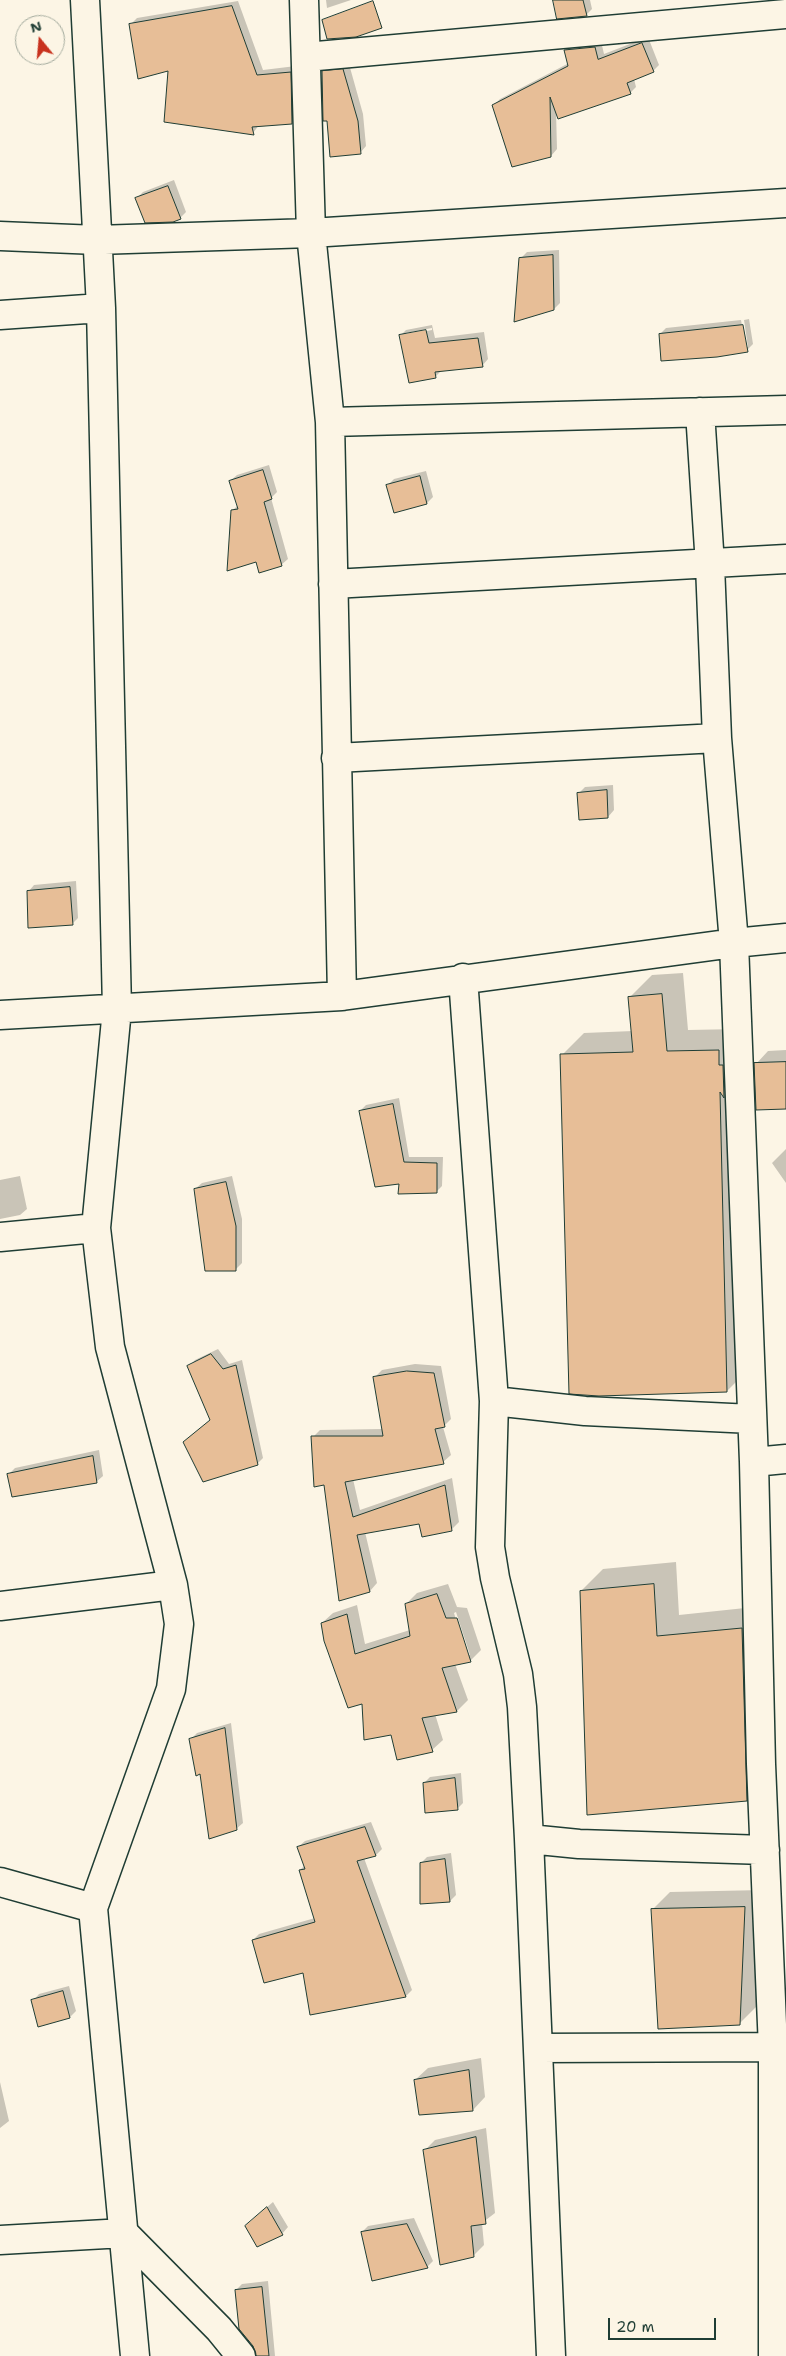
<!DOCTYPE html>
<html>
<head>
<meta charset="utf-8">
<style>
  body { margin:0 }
  #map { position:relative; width:786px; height:2356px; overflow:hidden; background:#fcf5e5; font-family:"Shantell Sans",sans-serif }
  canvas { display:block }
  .north { position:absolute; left:15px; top:15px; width:50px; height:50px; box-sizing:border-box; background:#fcf5e5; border:1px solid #a4ab9e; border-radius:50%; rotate:343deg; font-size:14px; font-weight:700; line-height:20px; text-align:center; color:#1f3d34 }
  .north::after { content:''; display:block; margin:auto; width:18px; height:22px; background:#c8321e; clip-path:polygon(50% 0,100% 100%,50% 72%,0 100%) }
  .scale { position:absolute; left:608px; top:2318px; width:108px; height:22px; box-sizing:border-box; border:2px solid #1f3d34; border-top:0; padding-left:6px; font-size:15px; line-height:18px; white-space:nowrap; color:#1f3d34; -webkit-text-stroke:4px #fcf5e5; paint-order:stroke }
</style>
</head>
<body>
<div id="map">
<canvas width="786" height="2356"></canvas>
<div class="north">N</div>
<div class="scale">20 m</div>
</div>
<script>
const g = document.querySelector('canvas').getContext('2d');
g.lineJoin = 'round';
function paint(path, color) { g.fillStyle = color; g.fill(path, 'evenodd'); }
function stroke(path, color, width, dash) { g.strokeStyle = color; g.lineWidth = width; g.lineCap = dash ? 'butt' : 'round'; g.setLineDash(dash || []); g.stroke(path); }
paint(new Path2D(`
  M326,0H351L327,8Z
  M554,0H590L592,9L586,15Z
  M238,1L263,70L296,66L298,116L292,123L259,125L253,133L169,69L131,24L137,18Z
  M648,37L659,65L653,71L634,79L636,87L630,93L556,111L557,149L551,156L494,105L500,99L569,63L565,50L572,44L601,41L604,54Z
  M349,64L363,114L366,146L360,153L323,72L329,66Z
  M174,180L186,212L180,218L137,198L143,192Z
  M559,250L560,303L554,309L521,258L527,252Z
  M749,319L753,344L747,350L660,334L666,328L741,320L746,347H748L744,320Z
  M432,325L435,338L484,332L488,359L482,366L442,370L435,377L400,336L406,330ZM432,328V330L406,335V333Z
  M269,465L277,492L271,498L288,559L281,565L232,511L238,505L230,481L237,475Z
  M426,471L433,497L427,503L387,486L394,479Z
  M613,785L614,810L608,817L579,793L585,787Z
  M76,881L78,918L72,924L28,892L34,885Z
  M683,973L688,1030L740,1029L749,1369L727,1391L562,1055L584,1033L633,1031L630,997L652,975Z
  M786,1050V1107L756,1064L768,1051Z
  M399,1098L409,1157H443L442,1186L436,1192L400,1182L360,1111L366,1105Z
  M786,1149V1183L772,1163Z
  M20,1176L27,1209L20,1215L0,1219V1180Z
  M232,1176L242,1219V1263L236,1269L195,1189L202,1183Z
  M218,1349L229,1364L242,1360L263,1458L257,1464L184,1442L211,1420L189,1367L195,1360Z
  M415,1364L441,1366L451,1419L443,1427L451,1455L443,1462L353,1479L360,1510L452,1478L459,1522L452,1529L423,1535L420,1523L365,1532L377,1583L370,1591L325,1484L313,1437L320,1430L383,1429L375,1377L382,1370Z
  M99,1450L103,1476L96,1482L9,1474L15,1468Z
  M676,1562L679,1615L764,1606L768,1778L746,1800L581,1591L603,1569Z
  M448,1584L457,1607L467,1608L481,1650L470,1661L455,1664L468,1700L457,1711L435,1714L443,1740L432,1750L392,1734L363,1702L322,1623L333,1613L357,1605L365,1644L410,1630L406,1604L417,1593ZM456,1612L470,1655H467L454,1613Z
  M231,1723L243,1823L236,1829L201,1773L190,1740L197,1733Z
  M461,1773L463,1803L457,1809L424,1783L430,1777Z
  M371,1822L382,1849L376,1855L364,1858L412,1990L406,1996L311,2014L304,1972L253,1940L259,1934L315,1918L300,1870L305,1865L298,1847L305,1841Z
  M451,1853L456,1895L450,1901L421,1863L427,1857Z
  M763,1890L757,2006L739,2024L652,1910L670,1892Z
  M69,1986L76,2011L70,2017L39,2025L33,2001L39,1994Z
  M481,2058L485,2097L473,2110L415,2080L428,2068Z
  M0,2082L9,2121L0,2128Z
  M486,2128L495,2213L482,2223L484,2245L473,2256L424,2151L435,2140Z
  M273,2202L288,2227L282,2234L252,2220Z
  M414,2218L433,2261L427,2267L362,2232L368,2226Z
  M268,2281L275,2356H257L236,2290L242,2284Z`), '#0003');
const building = new Path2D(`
  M553,0H583L587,16L557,19Z
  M373,1L382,28L356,37L327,39L322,20Z
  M232,6L257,75L291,72L292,124L252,127L254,135L164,122L168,71L138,79L129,24Z
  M642,43L654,72L627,83L631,94L558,119L550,97L551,157L512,167L492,105L568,66L564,50L595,47L598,59Z
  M343,69L358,121L361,154L330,157L327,121H323L322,71Z
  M168,186L181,219L173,222L145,223L135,198Z
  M553,255L554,310L514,322L519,258Z
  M743,325L748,352L717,357L661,361L659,334Z
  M426,330L429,343L478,338L483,367L435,372L436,378L409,383L399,335Z
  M263,470L272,499L264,502L282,566L259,573L256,562L227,571L231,510L238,509L229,481Z
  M420,476L427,504L394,513L386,485Z
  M607,790L608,818L579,820L577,793Z
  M70,887L73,925L28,928L27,891Z
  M662,994L667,1051L719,1050V1065H723L724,1098L720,1092L727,1392L599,1396L569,1394L560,1054L633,1052L628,997Z
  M786,1062V1109L756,1110L754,1063Z
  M393,1104L404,1162L437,1163V1193L398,1194L399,1184L375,1187L359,1111Z
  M226,1182L236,1226V1271H205L194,1189Z
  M211,1354L223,1369L236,1365L258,1465L203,1482L183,1442L210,1420L187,1366Z
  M407,1371L434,1373L445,1427L435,1429L444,1464L345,1482L353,1517L445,1485L452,1531L422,1537L419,1524L357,1535L370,1592L339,1601L324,1485L314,1487L311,1436H383L373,1377Z
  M93,1456L97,1483L12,1497L7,1474Z
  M654,1584L657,1636L742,1628L747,1801L587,1815L580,1591Z
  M437,1594L446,1618H457L471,1662L442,1668L457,1712L422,1718L433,1752L397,1760L391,1735L364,1740L362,1704L348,1708L324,1641L321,1623L347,1614L355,1654L410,1636L405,1604Z
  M225,1728L237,1830L209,1839L200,1774L196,1776L189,1739Z
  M455,1778L458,1810L425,1813L423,1783Z
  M365,1827L376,1856L357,1861L406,1997L310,2015L303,1973L264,1983L252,1940L315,1922L299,1870L305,1869L297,1847Z
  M445,1859L450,1902L420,1904V1863Z
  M745,1907L740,2025L658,2029L651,1909Z
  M63,1991L70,2018L38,2027L31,2000Z
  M469,2070L473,2111L419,2115L414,2080Z
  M476,2137L486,2224L471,2226L474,2257L440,2265L423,2150Z
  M267,2207L283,2235L257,2247L245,2226Z
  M407,2224L428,2268L372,2281L361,2232Z
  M262,2287L269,2356H256L253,2346L239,2329L235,2290Z`);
paint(building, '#e7be97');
stroke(building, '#1f3d34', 1);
const street = new Path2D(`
  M304,0L311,233L330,422L342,996
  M306,57L786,14
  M0,236L97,240L311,233L786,203
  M0,315L101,308
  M700,412L710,565L717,738L734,943L754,1462L761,1764L773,2048V2356
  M330,422L786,410
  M333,584L786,559
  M336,758L717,738
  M463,978L494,1401L490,1547L495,1578L518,1674L522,1707L529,1839L579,1844L765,1850
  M0,1015L342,996L734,943L786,938
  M0,1237L96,1228
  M494,1401L585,1411L752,1419
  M754,1462L786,1459
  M0,1606L173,1585
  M529,1839L551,2356
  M0,1882L93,1908L171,1689L179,1624L173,1585L110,1347L96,1228L117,1009L101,308L85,0
  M93,1908L135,2356
  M538,2048L786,2047
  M0,2240L124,2233L219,2329L241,2356`);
stroke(street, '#1f3d34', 31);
stroke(street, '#fcf5e5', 28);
</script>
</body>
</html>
